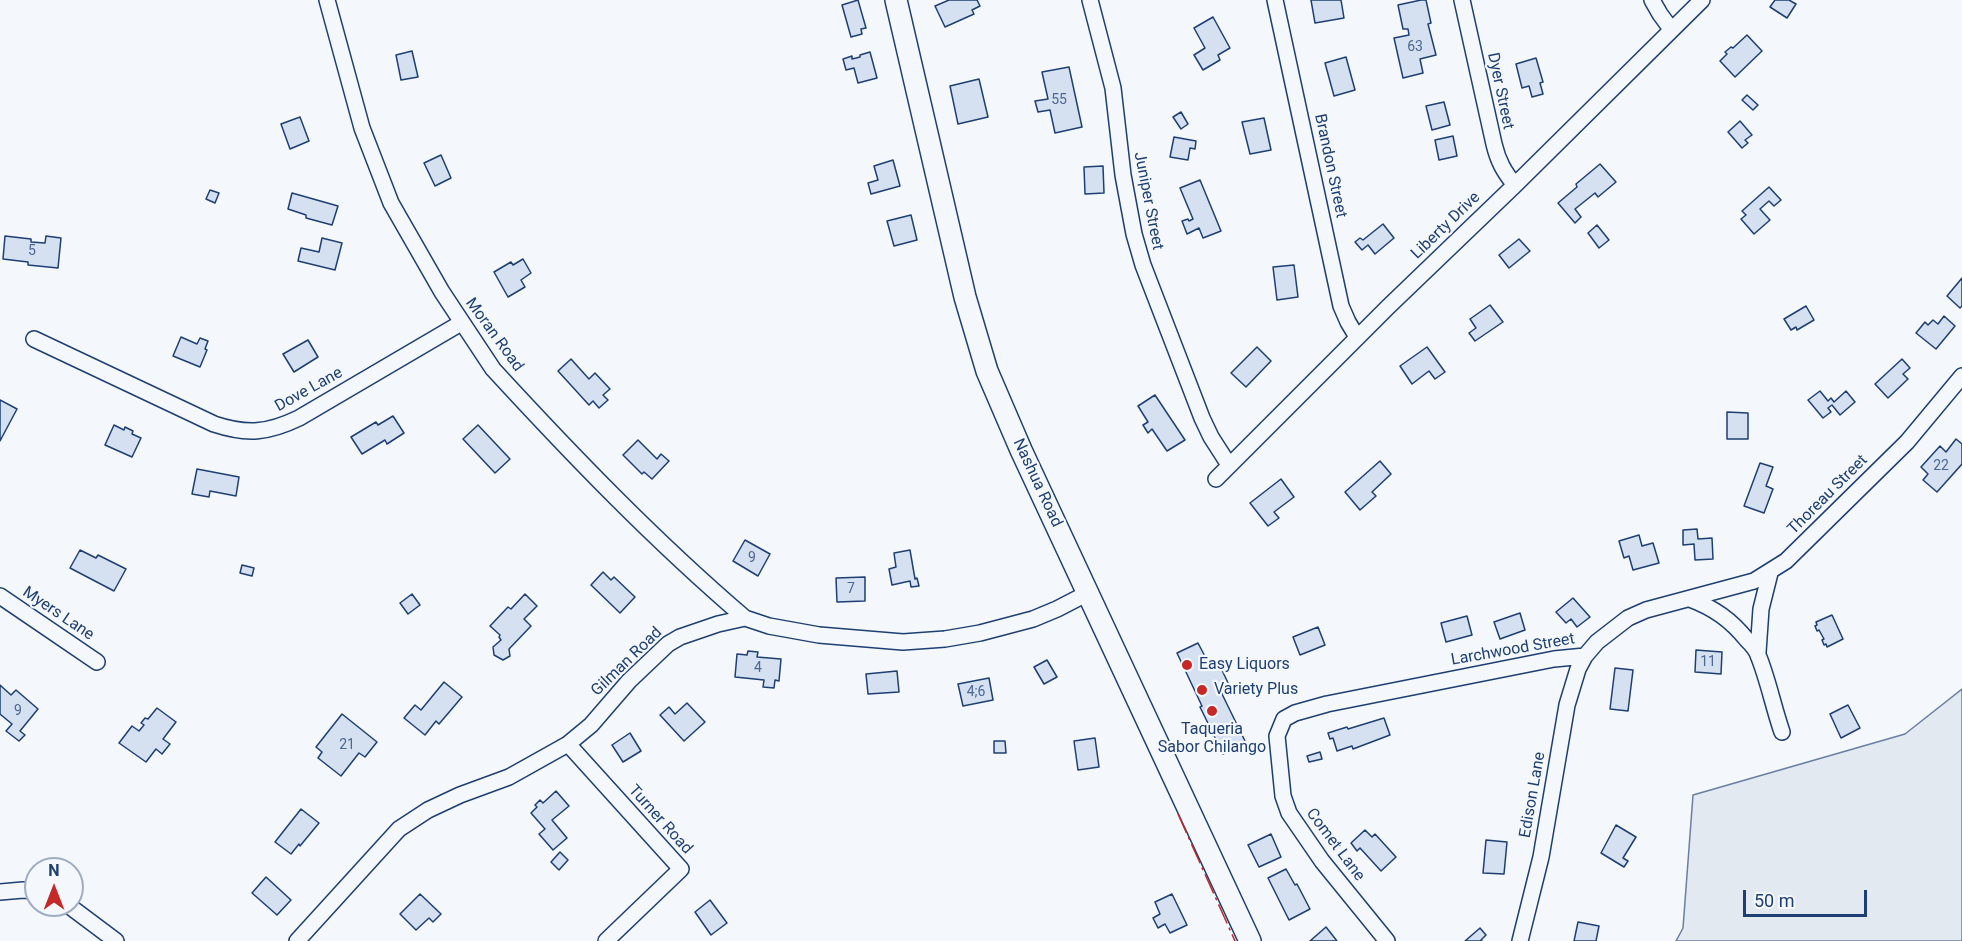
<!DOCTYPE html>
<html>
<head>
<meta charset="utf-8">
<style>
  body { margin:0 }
  #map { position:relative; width:1962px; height:941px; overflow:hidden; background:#f4f7fb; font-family:Roboto,sans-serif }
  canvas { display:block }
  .north { position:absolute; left:24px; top:857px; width:60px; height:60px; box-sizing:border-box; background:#f4f7fb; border:2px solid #9eadc5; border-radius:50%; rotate:0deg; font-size:16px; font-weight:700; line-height:24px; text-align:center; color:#1d3f73 }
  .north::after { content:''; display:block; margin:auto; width:21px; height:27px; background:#c62828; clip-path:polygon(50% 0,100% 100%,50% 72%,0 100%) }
  .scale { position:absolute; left:1743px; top:890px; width:124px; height:27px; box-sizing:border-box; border:3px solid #1d3f73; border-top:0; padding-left:8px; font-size:18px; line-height:21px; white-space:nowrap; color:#1d3f73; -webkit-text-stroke:4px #f4f7fb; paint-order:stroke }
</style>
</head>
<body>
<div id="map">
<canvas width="1962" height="941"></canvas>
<div class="north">N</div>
<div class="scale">50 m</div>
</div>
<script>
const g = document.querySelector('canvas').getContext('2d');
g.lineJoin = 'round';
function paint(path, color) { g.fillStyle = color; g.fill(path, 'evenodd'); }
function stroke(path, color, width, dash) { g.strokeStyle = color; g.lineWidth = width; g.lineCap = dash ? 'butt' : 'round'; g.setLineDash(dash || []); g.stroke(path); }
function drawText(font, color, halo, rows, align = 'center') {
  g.font = font + ' Roboto,sans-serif'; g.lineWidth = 4.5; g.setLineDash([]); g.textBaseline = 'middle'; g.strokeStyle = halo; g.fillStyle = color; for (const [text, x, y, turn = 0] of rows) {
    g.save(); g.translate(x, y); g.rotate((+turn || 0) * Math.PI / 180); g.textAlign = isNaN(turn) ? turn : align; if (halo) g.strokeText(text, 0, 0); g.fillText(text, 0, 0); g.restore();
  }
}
const green = new Path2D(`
  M1962,689V941H1676L1683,928L1693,795L1905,734Z`);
paint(green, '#e3e9f0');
stroke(green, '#687fa3', 1.5);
const building = new Path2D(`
  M858,0L866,28L861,29L862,34L851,37L842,5Z
  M949,0H977L980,6L972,10L974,14L945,27L935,6Z
  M1311,0H1341L1344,18L1315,23Z
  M1421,0H1426L1431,23L1428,24L1436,55L1420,59L1423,73L1403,78L1394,38L1409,35L1408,29H1403L1398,5Z
  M1775,0H1789L1796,4L1787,18L1770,7Z
  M1213,17L1230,48L1218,55L1220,60L1203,70L1194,55L1205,48L1194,28Z
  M1747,35L1762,51L1735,77L1720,61L1727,54L1725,52L1731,47L1733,48Z
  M412,51L418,77L401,80L396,55Z
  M870,52L877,78L858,83L854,68L846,70L843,59L852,56V59L860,57V55Z
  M1346,57L1355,90L1334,96L1325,63Z
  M1536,58L1543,82L1540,83L1543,94L1532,97L1529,86L1522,88L1516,64Z
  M1069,67L1082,127L1055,133L1050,110L1038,112L1035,101L1048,99L1042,72Z
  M979,79L988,117L958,124L950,86Z
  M1747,95L1758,105L1753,110L1742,100Z
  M1444,102L1450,125L1432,130L1426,106Z
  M1181,112L1188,124L1181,129L1173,117Z
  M300,117L309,141L290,149L281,124Z
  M1264,118L1271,150L1250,154L1242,122Z
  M1740,121L1752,135L1745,140L1748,143L1742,148L1728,132Z
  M1453,136L1457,156L1439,160L1435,140Z
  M1174,137L1196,141L1195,149L1190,148L1188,160L1170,157Z
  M441,155L451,178L435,186L424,163Z
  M893,160L900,186L871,194L868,183L878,180L874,166Z
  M1600,164L1616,182L1598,197L1595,193L1575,209L1581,217L1575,223L1558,203L1577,187L1576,184Z
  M1103,166L1104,193L1085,194L1084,167Z
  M1200,180L1221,231L1203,238L1199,228L1187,234L1182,221L1188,219L1189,221L1193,219L1180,188Z
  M1769,187L1781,200L1774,206L1769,201L1760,209L1770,220L1754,234L1741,219L1746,215L1742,211Z
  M210,190L219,193L215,203L206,199Z
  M292,193L338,206L332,225L306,218V215L288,209Z
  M911,215L917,240L894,246L887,221Z
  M1383,224L1394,238L1375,254L1368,245L1362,250L1355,242L1360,238L1363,240Z
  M1597,225L1609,240L1599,248L1588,233Z
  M5,236L31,239V242L45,243L46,236L61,238L58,268L28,265V262L3,259Z
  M322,238L342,243L335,270L298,261L301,248L319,252Z
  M1519,239L1530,251L1509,268L1499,255Z
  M523,259L531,273L521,280L525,287L508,297L494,272L511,262L513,265Z
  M1294,265L1298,297L1277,300L1273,267Z
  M1962,278V306L1960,308L1947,296Z
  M1490,305L1503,322L1475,341L1469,333L1476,328L1470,319Z
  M1806,306L1814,320L1797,330L1796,327L1791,330L1784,319Z
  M1944,316L1955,326L1936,349L1916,333L1925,322L1928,325L1933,320L1938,324Z
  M181,337L197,344L200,338L208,341L205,349L207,350L200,367L173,356Z
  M308,340L318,357L294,372L283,354Z
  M1257,347L1271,361L1246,387L1231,373Z
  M1427,347L1445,372L1435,379L1429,371L1412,384L1400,366Z
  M571,359L589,379L595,373L610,389L603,395L608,400L599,408L593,401L589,405L558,371Z
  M1902,359L1910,368L1903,374L1908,379L1888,398L1875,384Z
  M1820,391L1828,401L1831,398L1834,402L1846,391L1855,402L1840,415L1832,405L1828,408L1831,412L1823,418L1808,400Z
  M1155,395L1185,440L1167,451L1152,429L1148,433L1143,425L1148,422L1138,406Z
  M0,400L17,409L0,441Z
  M1727,412L1748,413V439H1727Z
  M393,416L404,433L387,444L385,440L362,454L351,437L376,422L378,425Z
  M114,425L124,430L125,427L133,431L132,434L141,438L132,457L105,445Z
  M478,425L510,459L495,473L463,439Z
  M1956,439L1962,444V464L1937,492L1923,480L1928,474L1921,467L1940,446L1946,452Z
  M638,440L657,459L661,454L669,461L652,479L644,472L642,474L623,455Z
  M1380,461L1391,474L1372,492L1376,496L1360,510L1345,492Z
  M1760,463L1773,467L1766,486L1773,489L1764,513L1744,506Z
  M197,469L239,477L236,496L210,491L209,497L192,494Z
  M1281,479L1294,497L1274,512L1279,518L1268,526L1250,503Z
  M1697,529L1698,539L1712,538L1713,559L1695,560L1694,544L1683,545V530Z
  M1639,535L1642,546L1653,543L1659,563L1633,570L1629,556L1624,558L1619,541Z
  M745,540L770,554L758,576L733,561Z
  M80,550L96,558L98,555L126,569L114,591L70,568Z
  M910,550L915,579L917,578L919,586L911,587L910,581L892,585L889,569L896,567L894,553Z
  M242,565L254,568L252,576L240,573Z
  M603,572L611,580L614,577L635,597L620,613L591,585Z
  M865,577V601L837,602L836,578Z
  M412,594L420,605L408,614L400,603Z
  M525,594L537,606L524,619L531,626L509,649L510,656L503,660L494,655L493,647L501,640L499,637L500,635L490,626L508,607L511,609Z
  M1573,598L1590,617L1577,627L1571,619L1566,623L1556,612Z
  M1520,613L1525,630L1500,639L1494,622Z
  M1832,615L1843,639L1827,647L1826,644L1824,645L1822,640L1824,639L1819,630L1817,631L1815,626L1817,625L1816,622Z
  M1467,616L1472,635L1446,642L1441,623Z
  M1318,627L1325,645L1300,655L1293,637Z
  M1198,643L1210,666L1218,662L1231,689L1222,694L1246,743L1223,754L1200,707L1202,706L1177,653Z
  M1696,650L1722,652L1721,674L1695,672Z
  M748,651L758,652L757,657L781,659L779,681L775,680L774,688L763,687L764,680L735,677L737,654L747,655Z
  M1047,660L1057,677L1044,684L1034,667Z
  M1615,668L1633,670L1628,711L1610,709Z
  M897,671L899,692L868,694L866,674Z
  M989,678L993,700L963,706L958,684Z
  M444,682L462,697L439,724L436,721L425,735L404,718L415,705L421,710Z
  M0,685L11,695L16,690L38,709L20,731L25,735L19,741L6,731L12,724L0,714Z
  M687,703L705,722L684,741L660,715L669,707L675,714Z
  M1848,705L1860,728L1841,738L1830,714Z
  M157,708L176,722L163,739L170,744L162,754L156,749L146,762L119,743L132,726L139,731L144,725L141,723L145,718L148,719Z
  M342,714L377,742L365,757L359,753L341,776L318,758L322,752L316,747Z
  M1384,718L1390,735L1353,749L1352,746L1337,751L1333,738L1330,739L1328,733L1347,727L1348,729Z
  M630,733L641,751L623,762L612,745Z
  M1095,738L1099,767L1078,770L1074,741Z
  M994,741H1005L1006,753H994Z
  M1320,752L1322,759L1309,762L1307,756Z
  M556,791L569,806L552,820L567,838L553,850L539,834L545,829L531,813L537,807L535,805L540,800L543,803Z
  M301,809L319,823L300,846L299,844L291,854L275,842Z
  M1616,825L1636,837L1623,858L1628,861L1624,867L1601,853Z
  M1365,830L1372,837L1375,834L1396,857L1381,871L1360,848L1357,851L1351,843Z
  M1271,834L1281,857L1259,867L1248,845Z
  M1486,840L1507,842L1504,874L1483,873Z
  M560,852L568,860L559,870L551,862Z
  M1286,869L1295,885L1297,884L1310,909L1289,920L1268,878Z
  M266,877L291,900L277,915L252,893Z
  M420,894L441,914L433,922L429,918L416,930L400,914Z
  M1172,894L1187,925L1170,933L1165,924L1158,928L1153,918L1160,914L1155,902Z
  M710,900L727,923L711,935L695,912Z
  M1578,922L1599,926L1596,941H1574Z
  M1326,927L1337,941H1310Z
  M1480,928L1486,935L1481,940L1482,941H1465Z`);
paint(building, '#d5e0f0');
stroke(building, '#1d3f73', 1.5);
const minor = new Path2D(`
  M327,0L362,128L391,203L442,292L493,369C573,456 655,541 745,618
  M1090,0L1113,88L1123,175L1134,234L1143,265L1202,418L1211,437L1229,465
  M1275,0L1341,306L1348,322L1357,337
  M1462,0L1494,144C1498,161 1504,172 1515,185
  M1652,0L1660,14L1671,29
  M34,339L214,424C247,435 268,433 299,418L461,323
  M1216,479L1388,307L1515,185L1702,0
  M0,596L97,662
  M1690,599C1714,608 1731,620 1747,640C1751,644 1756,649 1758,655C1768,679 1773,706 1782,732
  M1758,652L1761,609L1770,573
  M568,744L681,869L606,941
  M0,892L23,890L36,891
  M68,905L116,941
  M297,941L399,829L428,810L460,795L509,777L568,744L591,725L629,681L668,644L680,637L718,624L745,618L769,626L819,635L903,642L945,639L980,633L1033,619L1057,609L1088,593
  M1387,941L1322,861L1289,813L1283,796L1277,736L1284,719L1295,713L1327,704L1554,659L1585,656
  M1520,941L1541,857L1567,705L1578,669L1585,656L1597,642L1628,618L1646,610L1754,581L1786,561L1907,442L1962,376`);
const secondary = new Path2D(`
  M896,0L965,297L987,371L1021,450L1250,941`);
stroke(minor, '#1d3f73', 18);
stroke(secondary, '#1d3f73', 24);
stroke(minor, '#f4f7fb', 15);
stroke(secondary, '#f4f7fb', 21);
stroke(new Path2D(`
  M1178,814L1235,941`), '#c62828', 1.5, [21, 4.5, 3, 4.5]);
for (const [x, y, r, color] of [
  [1187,665,6,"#c62828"],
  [1202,690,6,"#c62828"],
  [1212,711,6,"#c62828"]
]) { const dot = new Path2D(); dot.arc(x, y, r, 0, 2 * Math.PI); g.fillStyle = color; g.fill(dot); stroke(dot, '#f4f7fb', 2); }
drawText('14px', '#4b6792', null, [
  ["63",1415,47],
  ["55",1059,100],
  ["5",32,251],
  ["22",1941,466],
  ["9",752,558],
  ["7",851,589],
  ["11",1708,662],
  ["4",758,668],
  ["4;6",976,692],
  ["9",18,711],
  ["21",347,745]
]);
drawText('16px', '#1d3f73', '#f4f7fb', [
  ["Dyer Street",1500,91,78],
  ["Brandon Street",1330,166,78],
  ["Juniper Street",1148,201,79],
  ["Liberty Drive",1446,226,-44],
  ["Moran Road",494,335,54],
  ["Dove Lane",309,390,-29],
  ["Nashua Road",1037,483,65],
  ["Thoreau Street",1828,495,-45],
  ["Myers Lane",58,614,34],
  ["Larchwood Street",1513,650,-10],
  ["Gilman Road",627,662,-44],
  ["Edison Lane",1533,795,-80],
  ["Turner Road",660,820,48],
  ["Comet Lane",1335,845,53]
]);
drawText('16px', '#1d3f73', '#f4f7fb', [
  ["Easy Liquors",1199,665],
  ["Variety Plus",1214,690],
  ["Taqueria",1212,730,"center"],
  ["Sabor Chilango",1212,748,"center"]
], 'left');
</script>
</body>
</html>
